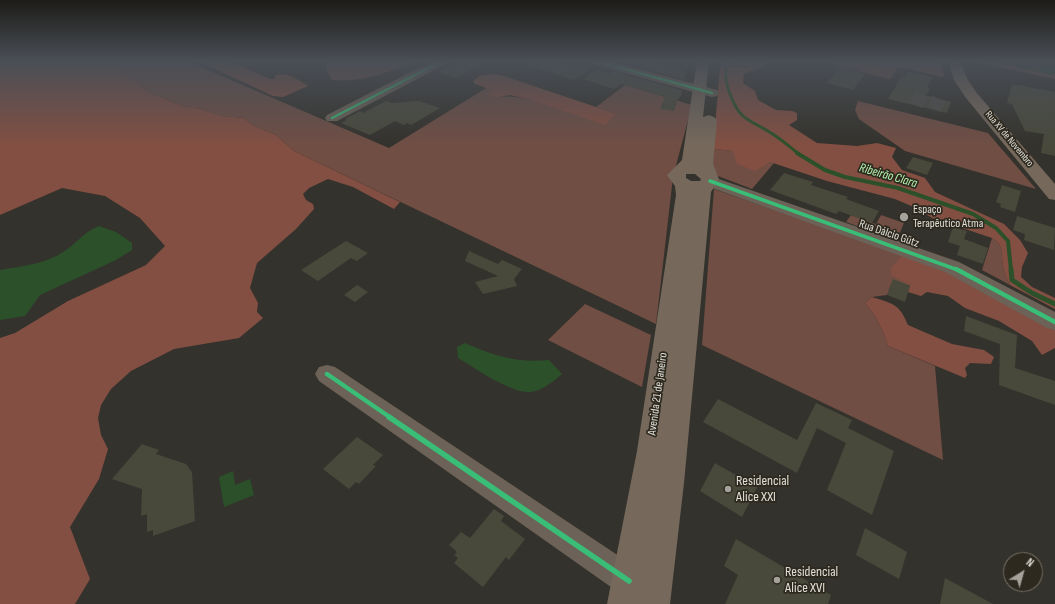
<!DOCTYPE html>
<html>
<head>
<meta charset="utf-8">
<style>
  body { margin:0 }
  #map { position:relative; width:1055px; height:604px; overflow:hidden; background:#34322c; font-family:"Sofia Sans Condensed",sans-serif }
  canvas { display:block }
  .north { position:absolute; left:1003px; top:552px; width:40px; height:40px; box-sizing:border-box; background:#2d291e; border:1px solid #757168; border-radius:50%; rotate:37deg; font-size:11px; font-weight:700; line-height:16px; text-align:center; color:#e0ded7 }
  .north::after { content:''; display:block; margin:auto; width:14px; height:18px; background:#a4a29b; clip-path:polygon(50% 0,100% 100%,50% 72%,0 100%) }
</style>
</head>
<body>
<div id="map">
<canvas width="1055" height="604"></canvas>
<div class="north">N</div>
</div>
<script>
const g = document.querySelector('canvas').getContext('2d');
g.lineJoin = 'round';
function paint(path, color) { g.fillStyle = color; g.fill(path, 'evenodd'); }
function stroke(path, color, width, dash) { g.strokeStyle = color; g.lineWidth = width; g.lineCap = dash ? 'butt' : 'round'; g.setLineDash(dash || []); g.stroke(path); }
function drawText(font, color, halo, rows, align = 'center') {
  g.font = font + ' "Sofia Sans Condensed",sans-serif'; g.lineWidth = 3.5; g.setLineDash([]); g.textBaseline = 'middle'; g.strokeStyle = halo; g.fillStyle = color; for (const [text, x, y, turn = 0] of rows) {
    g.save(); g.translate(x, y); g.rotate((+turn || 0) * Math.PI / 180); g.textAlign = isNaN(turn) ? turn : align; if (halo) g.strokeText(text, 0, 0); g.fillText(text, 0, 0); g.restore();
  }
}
paint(new Path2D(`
  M131,61H187L389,148L488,87L492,90L493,98C522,90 576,115 605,124L617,114L596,107L625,85L692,105L673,177L656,324L294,151L276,135L254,126L244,118L223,116L193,107L182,106L151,93L120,73L122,67Z
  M329,61H419C391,71 363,83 332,80C328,73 323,68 329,61Z
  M721,61H755L751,67L762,69L737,66L720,68Z
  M816,61L871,71C882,55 922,61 941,61L944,77L898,67L890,79Z
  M969,61H1055V79Z
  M858,101L988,133L1036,189L905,151L859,119L855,110Z
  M713,149L733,151L774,163L752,189L718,176L713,170Z
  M714,189L903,255L898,262L910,286L893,280L887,295L872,297L865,303C876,316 883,329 888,346L935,366L943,460L702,345Z
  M851,215L876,224L881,215L904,223L897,240L846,222Z
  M992,238C1004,244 1001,254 1003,266C1004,273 1007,279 1010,285L982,270Z
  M585,304L651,335L642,387L548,340Z`), '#704e44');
paint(new Path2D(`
  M0,61H131L122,67L120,73L151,93L182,106L193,107L223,116L244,118L254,126L276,135L294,151L400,202L394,209L353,187L328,179L309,188L303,194L306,200L313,204L314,209L296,229L257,263L250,288L258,303L257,312L263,318L239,338L174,349L131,371L111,389L101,405L98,418L101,435L108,449L99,479L70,527L90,579L75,604H0V338L15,333L68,301L146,265L165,246L140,218L105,196L62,188L0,215Z
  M198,61H230L270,79H275V75C287,72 298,79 308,86L283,97L273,96Z
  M755,61H770C759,72 755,68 744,74L743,83L755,91L758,100L776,110L792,111L797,113V120L789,125L817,143L857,146L877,143L896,148L892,157L902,170L925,178L935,192L1004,224L1020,240L1028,253L1022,267L1021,277L1032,287L1055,298V309L1010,285C1007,279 1004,273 1003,266C1001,254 1004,244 992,238L932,218L916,208L895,199L827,181L770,162L755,171L737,164L733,151L713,149L720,68L751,67Z
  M822,61H887L875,66L876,70L871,71Z
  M495,74L504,76L617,114L605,125L531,100L510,95L493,98L487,94L492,90L475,84L473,81L481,75Z
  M903,255L946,270L1055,329V348L1042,355L1032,341L999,321L965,308L948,296L927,292L921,296L908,292L910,285L891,275V268Z
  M872,297C893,304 899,303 908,325L952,344L984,350L994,357L991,364L970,363L965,368L967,375L965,378L888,346C883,329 876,316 865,303Z`), '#834f42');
paint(new Path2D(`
  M989,61H1048L1055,64V73L1052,75Z
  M99,226L116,232L132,243V250L116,260L40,295L25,316L0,320V270C23,266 47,264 66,250C79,241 84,232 99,226Z
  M465,343C495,356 516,363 549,360L562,374C554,381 542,391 530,392C510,393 475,368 458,358L457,347Z
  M233,471L235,485L250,479L254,495L224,507L219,477Z`), '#2c512a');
stroke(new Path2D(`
  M734,61L727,64C724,75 726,83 730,94C740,121 749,119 771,133C781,139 790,147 799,154`), '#2c512a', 3);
stroke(new Path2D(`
  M797,153L825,170L845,177L898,188L973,214L996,228L1008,241L1011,270`), '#2c512a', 4);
stroke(new Path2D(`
  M1011,269L1012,280L1032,293L1055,304`), '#2c512a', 5);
paint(new Path2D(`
  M459,61H489L456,78L438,72Z
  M524,61H559L589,70L574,80L524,64Z
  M627,61H650L686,71L684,80L624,63Z
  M840,68L865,74L853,90L827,83Z
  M597,70L610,74L613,71L682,90L681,96L678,99L674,111L660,109L665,97L622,84L614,89L583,79Z
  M909,72L933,77L927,88L930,89L926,95L951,102L947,113L888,99L902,76L905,77Z
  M1012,84L1055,92V156L1041,153L1044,134L1025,131L1012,104L1007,103Z
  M386,101L392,103L419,101L440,108L411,125L407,123L404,125L395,121L370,135L341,123L347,120L345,119L360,111L363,113Z
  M913,157L933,163L927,175L906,168Z
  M784,173L813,182L811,185L848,197L846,199L879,211L872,223L839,211L836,214L770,190Z
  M1002,185L1021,191L1015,212L1000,207L1001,204L996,202Z
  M1017,216L1055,228L1054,250L1024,240L1025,234L1013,230Z
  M953,227L967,231L964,239L988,248L983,264L957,255L960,246L948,242Z
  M346,241L368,253L357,261L351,258L318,281L301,270Z
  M469,251L498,264L502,260L522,269L514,279L517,286L483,294L475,282L498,276L465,261Z
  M893,279L910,286L905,302L887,295Z
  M357,285L368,292L355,302L344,295Z
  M966,316L1017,335L1015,368L1055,381V405L999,385L1000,344L964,331Z
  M718,399L797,440L816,403L852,420L848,428L894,451L872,515L827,490L846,443L817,428L797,473L703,422Z
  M357,437L383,455L373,465L376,466L359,484L356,482L349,489L323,469Z
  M142,444L159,450L156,454L186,464L192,472L195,521L153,536V530L147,532V514L141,516L142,489L112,479Z
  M715,463L757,487L742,517L700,491Z
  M494,509L504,516L501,521L525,539L509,560L506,557L483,587L454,563L458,558L454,555L457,552L449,545L461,532L470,538Z
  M865,528L907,552L899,579L856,555Z
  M736,539L831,595L828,604H725L738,575L724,566Z
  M945,578L993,604H940Z`), '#48493b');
stroke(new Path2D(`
  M916,105L922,94
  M934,109L939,99`), '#4e4c46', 14, [14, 7]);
paint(new Path2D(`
  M432,61H448L446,64L337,121H327L325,118L327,115Z
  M590,61H610L717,90L719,93L717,96L712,97L592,64Z
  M710,176L959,262L1055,312V330L1047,328L945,272L704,185L702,181L704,177Z
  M327,365L335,367L640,570L644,581L640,592L629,596L618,592L319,381L315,374L319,367Z`), '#6c6257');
paint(new Path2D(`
  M697,61H709L703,117L709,115L714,117L717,120L713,164L719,179L711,192L684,483L670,604H607L637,451L676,195L675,186L667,175L682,160ZM686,174H695L701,179L700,181H691L686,178Z
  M948,61H960L968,80L976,92L1055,184V200L1049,199L966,98L954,80Z`), '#76695c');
stroke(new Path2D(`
  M596,61L712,93
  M332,118L442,61`), '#3abd76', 2.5);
stroke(new Path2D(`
  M710,181L958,270`), '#3abd76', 3.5);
stroke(new Path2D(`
  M956,269L1055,322
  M327,374L391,418`), '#3abd76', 4.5);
stroke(new Path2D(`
  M389,417L629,581`), '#3abd76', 5.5);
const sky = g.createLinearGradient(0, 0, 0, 146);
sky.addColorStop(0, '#1d1c18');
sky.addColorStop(0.42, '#4a4f56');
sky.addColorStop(1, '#4a4f5600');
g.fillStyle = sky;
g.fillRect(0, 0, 1055, 146);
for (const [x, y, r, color] of [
  [904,217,5,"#a4a29b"],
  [728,489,4,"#a4a29b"],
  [777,580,4,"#a4a29b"]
]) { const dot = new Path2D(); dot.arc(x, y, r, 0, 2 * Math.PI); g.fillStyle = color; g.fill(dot); stroke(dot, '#2d291e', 1.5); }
drawText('10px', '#e0ded7', '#2d291e', [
  ["Rua XV de Novembro",1009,139,50]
]);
drawText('12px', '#e0ded7', '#2d291e', [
  ["Espaço",913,210],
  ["Terapêutico Atma",913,224]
], 'left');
drawText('12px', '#e0ded7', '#2d291e', [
  ["Rua Dálcio Gütz",889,234,19],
  ["Avenida 21 de Janeiro",658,394,-82]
]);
drawText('italic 13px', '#b6f7b2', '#2d291e', [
  ["Ribeirão Clara",888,176,16]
]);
drawText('14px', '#e0ded7', '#2d291e', [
  ["Residencial",736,481],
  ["Alice XXI",736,497],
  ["Residencial",785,572],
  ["Alice XVI",785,588]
], 'left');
</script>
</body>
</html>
